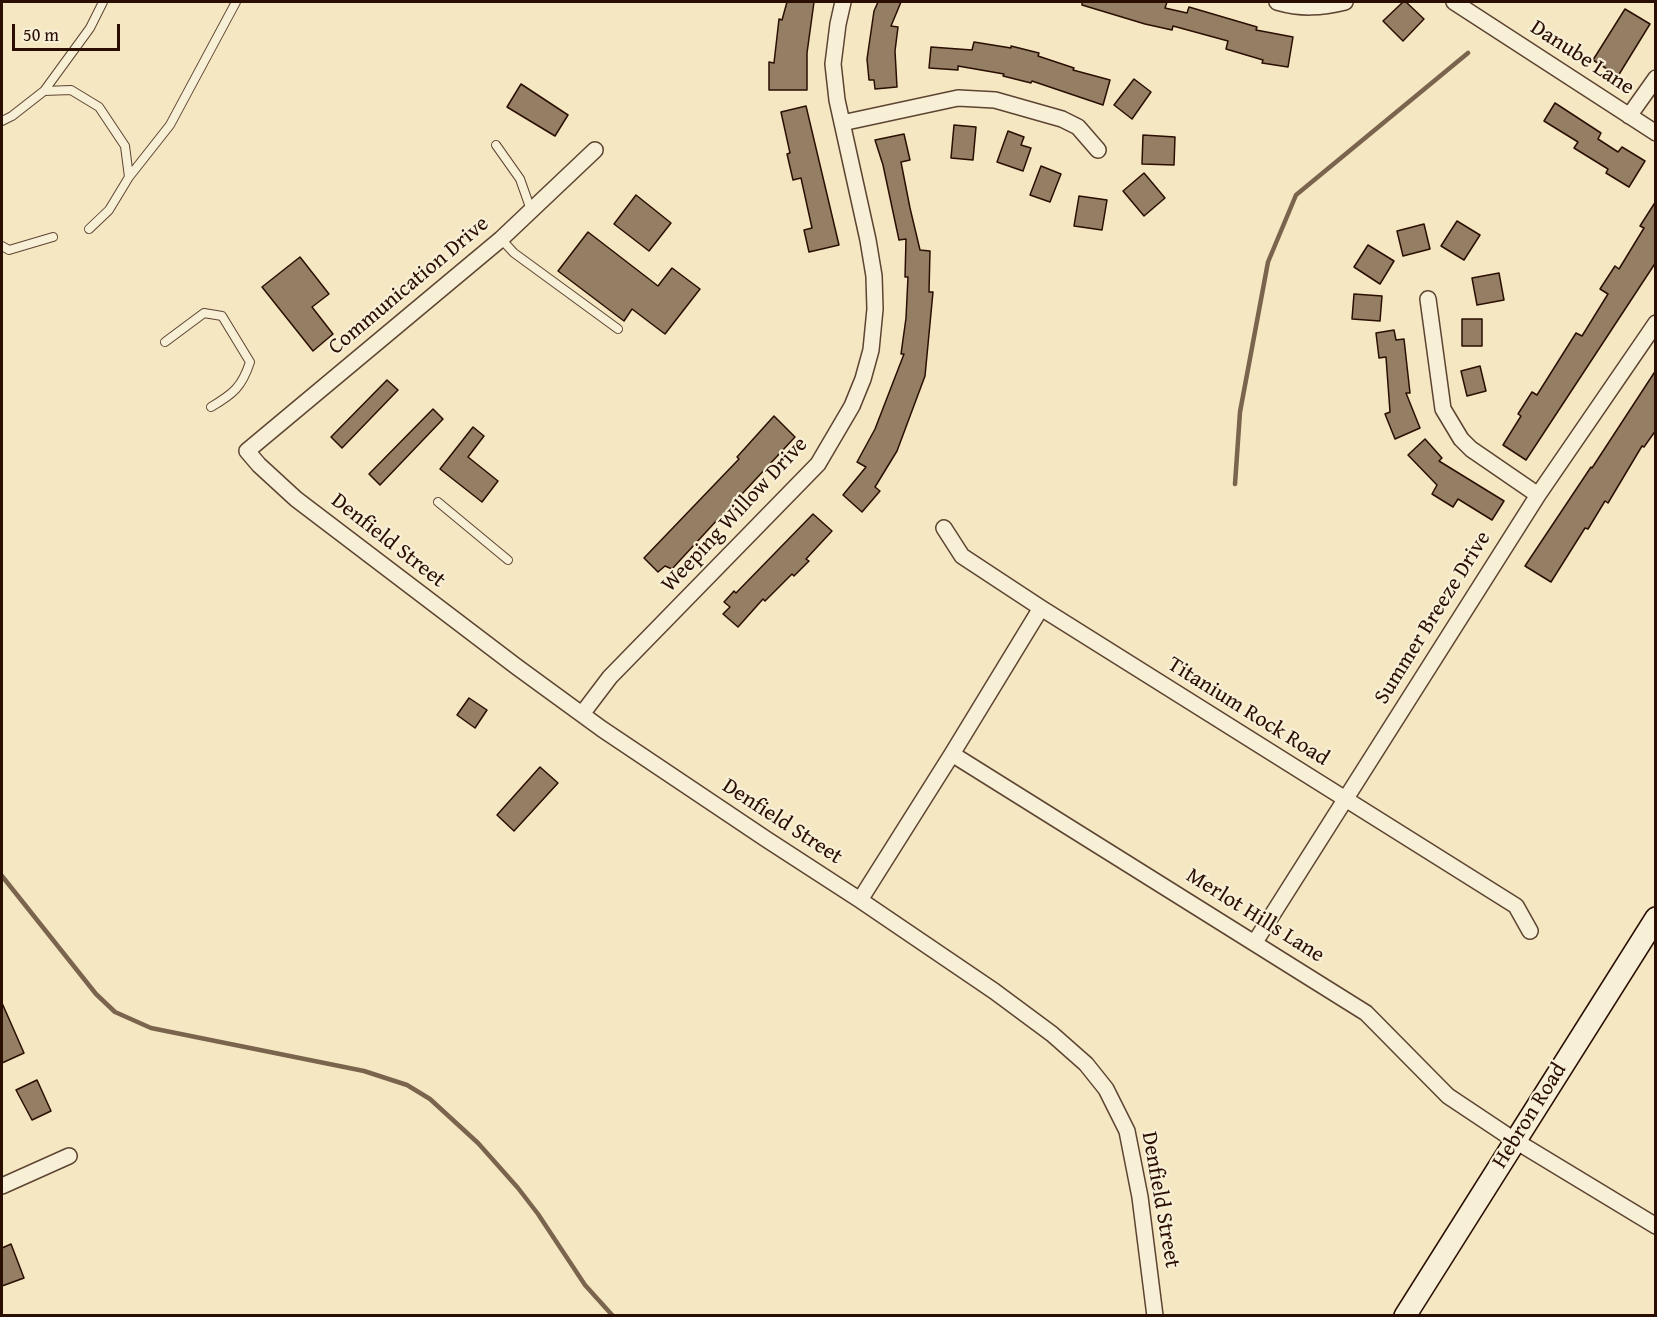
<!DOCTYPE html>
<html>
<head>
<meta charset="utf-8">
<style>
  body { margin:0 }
  #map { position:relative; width:1657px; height:1317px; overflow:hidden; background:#f5e7c1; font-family:"Gentium Book Plus",serif }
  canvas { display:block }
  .frame { position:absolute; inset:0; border:3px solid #2a0e02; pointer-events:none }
  .scale { position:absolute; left:12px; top:24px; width:108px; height:27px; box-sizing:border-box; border:3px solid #2a0e02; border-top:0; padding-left:8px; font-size:18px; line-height:21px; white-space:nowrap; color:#2a0e02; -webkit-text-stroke:4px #f8efd7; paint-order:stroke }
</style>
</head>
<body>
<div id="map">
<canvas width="1657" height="1317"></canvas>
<div class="frame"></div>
<div class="scale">50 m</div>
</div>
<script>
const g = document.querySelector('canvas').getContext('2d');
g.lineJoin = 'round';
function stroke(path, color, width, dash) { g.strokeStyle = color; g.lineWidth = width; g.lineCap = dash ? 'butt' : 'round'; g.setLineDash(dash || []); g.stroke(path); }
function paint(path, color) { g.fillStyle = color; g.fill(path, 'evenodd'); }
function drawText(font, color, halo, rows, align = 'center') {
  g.font = font + ' "Gentium Book Plus",serif'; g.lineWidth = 4.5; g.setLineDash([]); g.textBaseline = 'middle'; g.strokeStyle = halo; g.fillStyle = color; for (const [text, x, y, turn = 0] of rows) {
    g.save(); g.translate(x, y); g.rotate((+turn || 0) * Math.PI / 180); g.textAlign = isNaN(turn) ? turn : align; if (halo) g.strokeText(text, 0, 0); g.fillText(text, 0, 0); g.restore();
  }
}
stroke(new Path2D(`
  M1235,484L1240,412L1268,262L1296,195L1468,53
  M2,876L96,994L115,1012L151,1028L364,1071L407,1085L430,1099L478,1143L518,1188L538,1214L585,1285L613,1316`), '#7a644e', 4.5);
const building = new Path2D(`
  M787,2H814L807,53V90H769V62L774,63L779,19L782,20Z
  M878,2H901L891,26L898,27L895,51L897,87L875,89L874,80H869L867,59L874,11Z
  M1082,2H1167L1165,8L1187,13L1189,7L1257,27L1256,30L1293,37L1288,67L1262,63L1263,60L1226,49L1228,41L1173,26L1172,30L1145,24L1082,5Z
  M1403,2H1406L1424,19L1403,41L1383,21Z
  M1625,9L1650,24L1618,76L1593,60Z
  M974,42L1011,48V46L1039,53L1038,56L1074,68L1073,70L1110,80L1103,105L1032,81L1031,83L1003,76L1004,74L958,66V70L929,68L931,47L972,50Z
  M1134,79L1151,92L1132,119L1114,105Z
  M521,84L568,115L555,136L507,107Z
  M1555,103L1601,133L1598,139L1618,152L1622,147L1645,161L1629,187L1606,173L1608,169L1574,148L1578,142L1544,121Z
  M806,106L839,245L809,252L804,230L812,228L801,178L793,180L787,154L790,153L781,112Z
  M954,125L976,127L973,160L951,158Z
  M1008,131L1024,137L1021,145L1031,148L1023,171L997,162Z
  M904,134L910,160L901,162L910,208L920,250L930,251L929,292H933L925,376L897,451L875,487L880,491L862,512L843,495L866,467L857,462L875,429L904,354H901L906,318L908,277H905L906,239L899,240L883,165L875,140Z
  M1143,135L1175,137L1174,165L1142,164Z
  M1041,166L1061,174L1050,202L1030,195Z
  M1144,173L1165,198L1144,216L1123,191Z
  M636,195L671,223L649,251L614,224Z
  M1079,196L1107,200L1102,230L1074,226Z
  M1656,201V262L1526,460L1503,445L1521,416L1518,414L1532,392L1537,395L1576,333L1582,336L1608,294L1600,289L1615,266L1619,269L1644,228L1640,226Z
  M1457,221L1480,235L1464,260L1441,246Z
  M1424,224L1430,249L1403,256L1397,231Z
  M588,232L658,286L672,268L700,289L665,334L632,309L624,321L558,271Z
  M1368,245L1394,261L1380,284L1354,267Z
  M300,257L329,294L312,307L333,334L313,351L262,287Z
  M1499,273L1504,300L1477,305L1472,278Z
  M1354,294L1382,296L1380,321L1352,319Z
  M1462,319H1482V346H1462Z
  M1394,330L1396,340L1404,339L1410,393H1406L1420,428L1395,439L1385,414L1390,412L1386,357L1379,358L1376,333Z
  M1480,366L1486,391L1467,396L1461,371Z
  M1656,370V430L1644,447L1642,446L1608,503L1605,501L1588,529L1585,528L1551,582L1525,566L1591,467L1592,468Z
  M387,380L398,390L342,448L331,437Z
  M433,409L443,419L380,485L369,474Z
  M774,416L795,437L728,509L730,511L720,521L718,519L672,569L665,566L658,572L644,558L739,459L737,457Z
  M473,427L484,436L468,457L498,481L482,502L440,469Z
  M1425,439L1442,458L1439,461L1504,501L1492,520L1458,499L1453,507L1432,494L1437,485L1408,455Z
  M813,514L832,531L806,559L809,561L794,576L792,574L765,601L763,599L738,627L723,614L730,607L724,602L734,591L736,593Z
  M469,698L487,710L475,728L457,715Z
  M540,767L558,783L514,831L497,815Z
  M2,1003L24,1053L2,1063Z
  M37,1080L51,1111L32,1120L16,1090Z
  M11,1244L24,1278L2,1286V1248Z`);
paint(building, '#947f65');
stroke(building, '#2a0e02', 1.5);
const lane = new Path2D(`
  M44,91L90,28L103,2
  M2,121L12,116L44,91L71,90L99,107L125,146L129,177L109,210L89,229
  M496,145L520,179L531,210
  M129,177L170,125L236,2
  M501,239L514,253L618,329
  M2,246L9,250L53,237
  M165,342L204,313L222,316L250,362C242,387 233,394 211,407
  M438,502L508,560`);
const street = new Path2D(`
  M1277,2C1301,9 1321,8 1345,2
  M1454,2L1656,133
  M1629,116L1656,78
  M842,123L958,98L995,100L1062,119L1078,127L1098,150
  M595,150L501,239L247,451L259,465L296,499L517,667L602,729L766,839L860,900L994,991L1052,1034L1086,1064L1106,1089L1127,1131L1140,1197L1155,1316
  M1428,299L1443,409L1461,439L1471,449L1538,495
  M944,528L962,556L1041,608L1516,906L1530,931
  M582,714L610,677L818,464L852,406L863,379L871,350L875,309L874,276L868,240L837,100L833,64L838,24L843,2
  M952,754L1366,1013L1448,1096L1514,1140L1656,1226
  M860,900L952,754L1041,608
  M1255,942L1538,495L1656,323
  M2,1186L69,1156`);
const secondary = new Path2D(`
  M1405,1316L1656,918`);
stroke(lane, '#5d4432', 10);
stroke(street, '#5d4432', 18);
stroke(secondary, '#2a0e02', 24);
stroke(lane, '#f8efd7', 8);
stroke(street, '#f8efd7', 15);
stroke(secondary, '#f8efd7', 21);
drawText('22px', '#2a0e02', '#f8efd7', [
  ["Danube Lane",1582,58,33],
  ["Communication Drive",409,286,-40],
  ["Weeping Willow Drive",735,515,-47],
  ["Denfield Street",388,541,38],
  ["Summer Breeze Drive",1433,618,-58],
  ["Titanium Rock Road",1248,712,32],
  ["Denfield Street",782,822,33],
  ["Merlot Hills Lane",1255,916,32],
  ["Hebron Road",1530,1116,-58],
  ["Denfield Street",1160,1200,80]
]);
</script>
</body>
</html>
